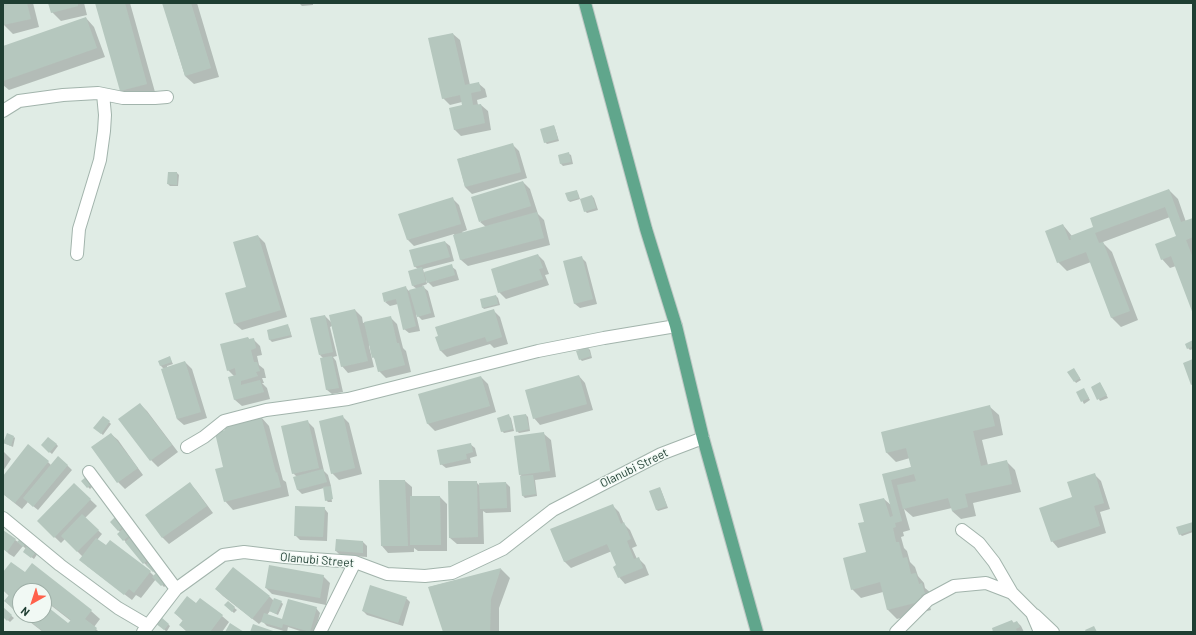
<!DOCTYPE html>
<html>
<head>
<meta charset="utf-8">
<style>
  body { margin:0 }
  #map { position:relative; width:1196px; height:635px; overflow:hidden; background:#e0ece5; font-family:Barlow,sans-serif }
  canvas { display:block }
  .frame { position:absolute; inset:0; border:4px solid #1f3e32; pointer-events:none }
  .north { position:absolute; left:12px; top:583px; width:40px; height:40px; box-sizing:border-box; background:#f1f9f4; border:1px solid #9daea6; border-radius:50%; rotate:219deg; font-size:11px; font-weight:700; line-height:16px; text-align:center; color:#1f3e32 }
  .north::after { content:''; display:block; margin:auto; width:14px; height:18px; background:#ff614b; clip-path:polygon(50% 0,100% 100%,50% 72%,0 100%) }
</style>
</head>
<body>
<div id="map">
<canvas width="1196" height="635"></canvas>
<div class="frame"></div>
<div class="north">N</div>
</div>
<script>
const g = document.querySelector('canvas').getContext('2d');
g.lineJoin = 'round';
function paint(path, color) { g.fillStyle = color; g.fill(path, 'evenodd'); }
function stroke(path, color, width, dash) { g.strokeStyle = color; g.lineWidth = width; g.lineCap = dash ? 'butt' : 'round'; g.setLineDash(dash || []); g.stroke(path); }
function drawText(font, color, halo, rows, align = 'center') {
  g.font = font + ' Barlow,sans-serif'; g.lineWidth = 3; g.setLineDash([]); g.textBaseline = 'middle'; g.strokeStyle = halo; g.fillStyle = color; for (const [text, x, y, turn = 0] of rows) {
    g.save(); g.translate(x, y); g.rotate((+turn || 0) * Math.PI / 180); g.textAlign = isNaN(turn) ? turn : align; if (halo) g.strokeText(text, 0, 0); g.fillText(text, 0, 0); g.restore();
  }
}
paint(new Path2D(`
  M3,3H33L39,27L13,34L4,25Z
  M49,3H84L87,15L61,21L52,12Z
  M96,3H130L155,92L129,100L121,91Z
  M163,3H197L219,77L194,84L185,76Z
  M299,3H313V5L302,6Z
  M86,18L94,27L105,57L9,90L3,85V47Z
  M453,34L460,40L470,85L478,83L485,89L487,97L477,100L478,105H481L488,111L491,130L461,136L454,129L463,106L462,102L450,105L443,98Z
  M554,126L555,128L559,141L547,144L545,142Z
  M512,144L519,151L527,178L472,194L465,187L458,159Z
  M569,154L571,155L573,164L563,166L561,164L559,155Z
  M177,173L179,175L178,186H170L168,184Z
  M523,182L530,189L538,214L544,220L550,245L468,266L461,260L454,234L414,246L408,240L400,215L452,198L459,205L467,230L462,232L463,233L486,227L480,222Z
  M1169,190L1178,199L1186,222L1193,219V312L1176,266L1170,268L1162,259L1177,237L1170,217L1103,242L1104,244L1112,252L1138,320L1121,327L1112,318L1091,262L1067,271L1058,262L1063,225L1072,236L1095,228Z
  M576,191L578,193L580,199L570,202L568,200Z
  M592,196L594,198L598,210L587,213L585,211Z
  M258,236L265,243L287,317L242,330L235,324L247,287Z
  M445,242L450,246L454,261L423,269L424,273L451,266L456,270L459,280L433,287L426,280L427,284L422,286L428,291L435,317L422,320L416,314L420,331L409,333L404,329L398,304L390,306L385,302L406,288L409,291L417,289L413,286L418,269L414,266Z
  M538,255L544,261L549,274L545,275L549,285L506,299L499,292Z
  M581,257L586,262L597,304L580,308L575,304L564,262Z
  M496,296L498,298L500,305L484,309L482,307Z
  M355,310L362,317L363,323L390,317L397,324L403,348L406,351L411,372L386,378L379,371L376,360L373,357L370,345L369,346L374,367L348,373L342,366L332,326L330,327L337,356L333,357L336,361L343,392L332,394L327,390L323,358L320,355L325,316L332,323Z
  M493,310L500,317L508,344L494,348L490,344L447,357L440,350Z
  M287,326L289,327L292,337L272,342L270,340L268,330Z
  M248,338L250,340L253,339L260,346L262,355L257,356L259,365L264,369L266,378H262L264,383H262L267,388L270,399L242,406L235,400L234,376L228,370Z
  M1193,342V349L1190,350L1188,348Z
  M588,348L590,350L592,358L582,361L580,359Z
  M170,358L173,364L167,366V368L185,362L192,369L207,418L184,425L177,419L164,369L161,366L159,361Z
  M1075,371L1081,380L1076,383L1069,372Z
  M579,376L585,383L593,410L540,425L534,418Z
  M481,377L488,384L496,412L435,431L428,424L419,395Z
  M1100,383L1108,398L1100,401L1092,387Z
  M1084,390L1090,400L1084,404L1078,393Z
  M140,404L147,411L178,452L158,467L151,460L120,420Z
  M990,407L999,415L1003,435L982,440L988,465L1006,461L1015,470L1021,492L973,503L976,516L961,519L952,511V508L913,517L904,509L910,530L903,532L904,536L901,537L904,548L907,551L910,562L915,567L918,576L924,583L925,588L931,593L929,604L931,610L897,619L888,610L883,592L861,598L852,589L867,553L865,523L884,499L892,506L883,475L912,467L910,458L896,462L887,453L882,433Z
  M526,415L528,417L530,431L519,433L517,431Z
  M509,416L511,418L514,431L504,433L502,431Z
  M261,417L269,426L283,480L286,482L289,496L233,510L225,501V467Z
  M343,417L349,423L362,474L339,480L332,473Z
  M307,421L314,428L324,471L328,475L331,486L330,488L332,502H328L326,500L324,488L302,494L297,489V477L293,473Z
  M109,422L111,424L103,435L97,430Z
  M111,434L118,440L143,475L125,489L118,482Z
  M544,434L551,440L556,477L535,480L537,496L525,498L523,496V477L520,475Z
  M14,437L15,438L13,447L4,443Z
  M56,444L58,446L52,454L44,447Z
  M470,444L475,448L477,456L470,458L471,463L446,468L441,464Z
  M3,451L11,459L3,471Z
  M48,462L51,465H67L72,470L38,510L28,502L22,509L3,494V477Z
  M1095,475L1101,481L1110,509L1100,512L1106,533L1058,548L1052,541L1073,498Z
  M82,481L94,485L90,489Z
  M380,481H405L412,487V497H440L447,504V551H418L414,548V552L388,553L382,546Z
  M476,482L480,486L506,483L510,487L511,512L486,513L483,511L484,544H457L450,538Z
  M74,484L97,506L85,518L102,534L97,540L107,546L150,572L154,576L156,574L144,563L124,540L120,532L111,522L117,517L169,583L164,587L156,579L141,598L136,595L132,600L87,566L83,557L65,539L61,543L38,521Z
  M190,484L196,490L213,513L169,544L163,538L146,515Z
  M660,488L661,490L668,508L658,511L656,509Z
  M612,505L619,512L624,524L630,530L637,546L632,548L637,559L638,558L645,565L649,575L625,584L619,577L618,566L612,551L571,568L564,561Z
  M324,508L328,513L327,541L300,540L295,535Z
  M1193,523V532L1182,536L1180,534Z
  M3,531L18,542L21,539L38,553L34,559L26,553V549L23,546L14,557L9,554L3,548Z
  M363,542L367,546V557L340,555L336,551Z
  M501,569L510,578L499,608V632H444L429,587Z
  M25,573L91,611L100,619L94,627L99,632H43L21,615H44V606L69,625L71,621L44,600V591H20V614L14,610L5,601L9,596L3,590V574Z
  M323,576L330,583L326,605L272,594L266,588Z
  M216,589L270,597L274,601L281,602L283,604L278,615L270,611L267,615L282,620L316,608L320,613L315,632H303L288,627L287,632L267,626L262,621L259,624L223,596Z
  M406,598L410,602L403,626L367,615L363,611Z
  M228,603L237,610L234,613L227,607Z
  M196,605L222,616L229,622L222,632H187L180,625L183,621L175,613Z
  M3,609L14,618L10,622L3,616Z
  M161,618L170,626L167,631L169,632H167L159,625Z
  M1012,621L1014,623L1017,622L1021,626L1024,632H994Z`), '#0003');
paint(new Path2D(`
  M3,3H27L31,19L3,25Z
  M48,3H78V6L51,13Z
  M95,3H125L147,84L120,91Z
  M162,3H191L211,68L185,76Z
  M86,17L97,48L3,81V46Z
  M453,33L465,85L479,82L481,91L471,93L473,105L481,104L485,123L454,130L449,108L462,105L460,95L442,99L428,38Z
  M554,125L558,139L544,143L540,129Z
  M513,143L521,172L465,187L457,159Z
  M569,152L571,162L560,164L558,155Z
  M168,172H177V185L167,184Z
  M523,181L531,206L479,222L471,197Z
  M1169,189L1181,222L1193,218V237L1186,240L1193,258V314L1171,256L1161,260L1155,244L1176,236L1165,207L1095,233L1099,243L1103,242L1130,311L1111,318L1086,252L1057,263L1045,231L1063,224L1069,240H1071L1070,236L1093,227L1090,218Z
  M577,190L579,198L568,201L565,193Z
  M592,195L596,208L584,212L580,199Z
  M453,197L461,224L407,240L398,214Z
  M537,212L544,238L460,260L453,235Z
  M258,235L281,310L234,324L225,293L246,287L233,242Z
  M445,241L450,257L414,267L409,250Z
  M538,254L543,268L539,269L543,279L498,293L491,269Z
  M582,256L593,299L574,304L563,261Z
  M452,264L455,275L427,283L424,272Z
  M422,267L426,282L412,286L408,271Z
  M406,286L416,326L403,330L396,299L384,302L382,293Z
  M424,286L431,313L417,317L409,290Z
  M496,295L498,304L482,308L480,299Z
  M355,309L368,361L341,367L329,315Z
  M494,309L502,337L487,342L485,337L440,351L435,337L438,336L435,327Z
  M325,315L333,352L319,355L310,318Z
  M391,316L397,343H399L405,365L378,372L374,357L372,358L364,322Z
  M288,324L291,335L269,340L267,330Z
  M248,337L249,339L254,338L256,348L251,350L254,362H257L260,371L256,372L258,376L241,381V385L260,380L264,392L234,400L228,377L236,375L235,368L227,371L220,344Z
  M1193,340V346L1187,349L1185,344Z
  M588,347L591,356L579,360L576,351Z
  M170,356L172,362L160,366L158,361Z
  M332,356L339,388L326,390L320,358Z
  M1193,359V384L1191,385L1183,363Z
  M185,361L201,412L177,419L161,369Z
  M1074,368L1080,378L1074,382L1067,372Z
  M579,375L587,404L533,419L525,390Z
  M481,376L490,406L427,424L418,394Z
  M1100,382L1107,395L1097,400L1091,387Z
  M1084,388L1089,398L1081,402L1076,392Z
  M140,403L172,445L150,461L118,419Z
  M990,405L995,426L973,431L981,466L1007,460L1012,484L965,494L968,507L952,511L948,498L903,509L897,485L916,481L914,474L891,480L902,521L895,523L896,527L893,528L896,542H899L903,558L907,557L911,574L916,573L919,584L922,583L925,594L921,595L923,601L887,610L880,582L851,590L843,558L866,552L858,523L864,522L859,504L884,498L890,517L893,516L882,474L911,467L906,448L886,453L881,432Z
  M509,414L513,429L501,432L497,418Z
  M526,414L529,429L516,432L513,416Z
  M343,415L355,468L331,474L319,421Z
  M103,416L110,421L101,434L93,428Z
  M261,416L276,473L277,472L281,487L224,502L215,469L223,467L215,433L225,430L224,427Z
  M308,420L319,468L292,474L281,426Z
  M544,432L550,471L519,475L514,436Z
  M7,433L14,436L11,446L3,443Z
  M111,433L138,468L117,483L91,447Z
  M48,437L57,444L49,453L41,445Z
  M471,443L473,452L466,454L467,459L440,465L437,450Z
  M28,444L49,461L15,503L3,494V476Z
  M58,456L68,465L33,507L23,498Z
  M323,469L327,482L297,490L293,477Z
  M1095,473L1104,503L1094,506L1100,526L1051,542L1039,508L1072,497L1067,482Z
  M533,475L536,494L522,496L520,476Z
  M87,476L93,483L87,488L81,481Z
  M379,480H405L408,546H381Z
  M448,481H477L478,537L449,538Z
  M190,482L207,506L162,538L145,515Z
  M506,482L507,508L480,509L479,483Z
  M74,483L91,499L54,538L37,521Z
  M331,486L333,499L325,501L323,487Z
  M660,487L667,506L656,510L649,491Z
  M410,496H440L441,545H410Z
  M613,504L621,524L624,522L631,539L627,541L634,559L639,557L643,568L618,578L613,567L616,565L607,544L564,562L550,529Z
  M295,506L325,507L323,537L294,536Z
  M82,514L99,530L77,552L61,536Z
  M117,515L125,525L118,531L110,522Z
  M1193,522V530L1179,535L1176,527Z
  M125,527L131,534L123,541L117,534Z
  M3,530L16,539L7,552L3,549Z
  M133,535L151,557L143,564L125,542Z
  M21,538L27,542L23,547L17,542Z
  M96,538L106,545L110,540L151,571L134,593L129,589L124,595L79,560Z
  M336,539L363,541V553L335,551Z
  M28,544L37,551L31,558L23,552Z
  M150,561L157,568L153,572L146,565Z
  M11,562L25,572L32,563L92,610L85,619L97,628L94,632H44L22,615H44V604L68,623L71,620L44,599V591H33L29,588L27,591H20V614L4,601L9,595L3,590V572Z
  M269,565L324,575L320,598L265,588Z
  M233,567L270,596L252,619L215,589Z
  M501,568L491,599L490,632H443L428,587Z
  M158,571L167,581L161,586L152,577Z
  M370,585L407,597L398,623L362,611Z
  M187,596L196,603L200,598L223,615L210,632H188L179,625L183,620L174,613Z
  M274,598L282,601L276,614L269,611Z
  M288,599L317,607L310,632L283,624L282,628L261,622L264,613L282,619Z
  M228,601L235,607L232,612L224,605Z
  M3,607L12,615L7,621L3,617Z
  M161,617L169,624L164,630L155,623Z
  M1012,620L1013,623L1017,621L1020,627L1016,629L1017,632H993L992,628Z
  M230,623L244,632H225Z
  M253,624L276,632H250Z
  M1094,626L1097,632H1086L1085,630Z`), '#b5c7be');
const minor = new Path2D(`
  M3,111L19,101L63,95L98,93L123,98H155L167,97
  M77,254L79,229L100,160L104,131L105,115L103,94
  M187,447L204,437L224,421L266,410L348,399L538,351L604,338L676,326
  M89,472L176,589
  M3,518L60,565L118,608L147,625
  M962,530L979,543L994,562L1012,593
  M1035,615L1053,632
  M143,632L176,589L223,555L244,552L285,557L355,562L387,574L425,576L452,573L503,549L553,510L661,454L703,438
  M320,632L355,562
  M896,632L928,600L954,586L986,583L1012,593L1032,613L1040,632`);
const major = new Path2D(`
  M585,3L646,229L676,326L703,438L757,632`);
stroke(minor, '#a2b4ac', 14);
stroke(major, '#c0c9c6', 14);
stroke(minor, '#fff', 12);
stroke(major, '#60a68c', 12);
drawText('12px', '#1f3e32', '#f1f9f4', [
  ["Olanubi Street",634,468,-26],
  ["Olanubi Street",317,560,5]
]);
</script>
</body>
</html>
